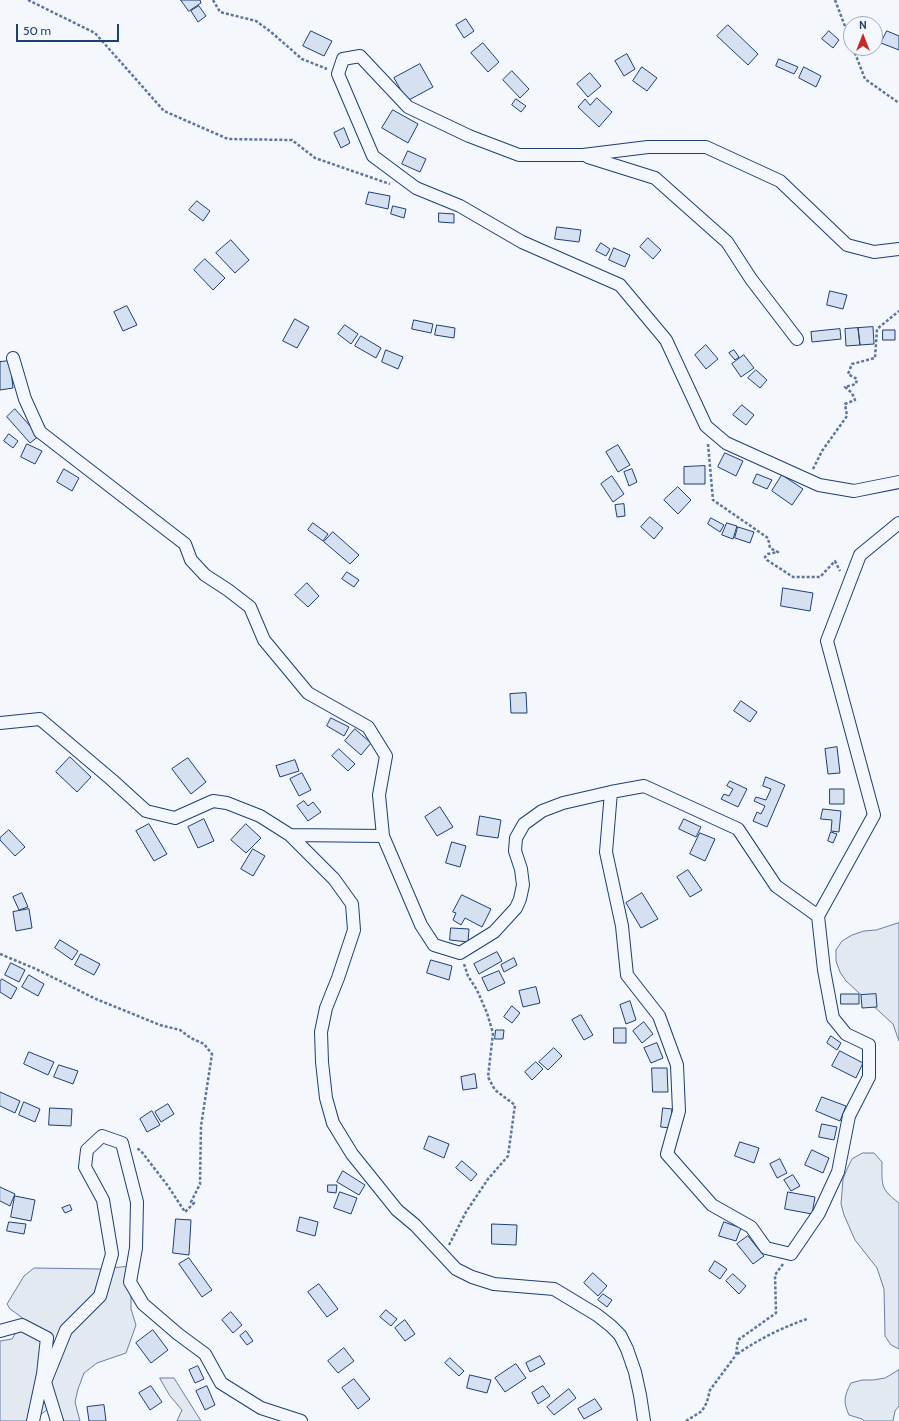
<!DOCTYPE html>
<html>
<head>
<meta charset="utf-8">
<style>
  body { margin:0 }
  #map { position:relative; width:899px; height:1421px; overflow:hidden; background:#f4f7fb; font-family:Cabin,sans-serif }
  canvas { display:block }
  .north { position:absolute; left:843px; top:16px; width:40px; height:40px; box-sizing:border-box; background:#f4f7fb; border:1px solid #9eadc5; border-radius:50%; rotate:0deg; font-size:11px; font-weight:700; line-height:16px; text-align:center; color:#1d3f73 }
  .north::after { content:''; display:block; margin:auto; width:14px; height:18px; background:#c62828; clip-path:polygon(50% 0,100% 100%,50% 72%,0 100%) }
  .scale { position:absolute; left:16px; top:24px; width:103px; height:18px; box-sizing:border-box; border:2px solid #1d3f73; border-top:0; padding-left:5px; font-size:12px; line-height:14px; white-space:nowrap; color:#1d3f73; -webkit-text-stroke:3px #f4f7fb; paint-order:stroke }
</style>
</head>
<body>
<div id="map">
<canvas width="899" height="1421"></canvas>
<div class="north">N</div>
<div class="scale">50 m</div>
</div>
<script>
const g = document.querySelector('canvas').getContext('2d');
g.lineJoin = 'round';
function paint(path, color) { g.fillStyle = color; g.fill(path, 'evenodd'); }
function stroke(path, color, width, dash) { g.strokeStyle = color; g.lineWidth = width; g.lineCap = dash ? 'butt' : 'round'; g.setLineDash(dash || []); g.stroke(path); }
const green = new Path2D(`
  M899,923V1041L893,1024L846,981L840,972L836,961V950L842,941L852,935L864,931L876,930Z
  M863,1153H874L882,1162C882,1185 880,1189 899,1203V1349L891,1345L885,1336L884,1289L877,1268L855,1240L844,1215L841,1204L843,1179L847,1169L852,1159Z
  M135,1266L131,1293V1309L136,1325L126,1353L97,1363L84,1373L78,1389L75,1402L80,1421H64L55,1404L32,1421H0V1341L12,1339L24,1319L10,1309L7,1304L24,1276L34,1268L100,1269Z
  M899,1370V1406L895,1411L893,1421H864L862,1419L849,1415C843,1402 844,1396 851,1383L862,1380H873L885,1378Z
  M160,1378H174L201,1421H177L182,1410L170,1396Z`);
paint(green, '#e3e9f0');
stroke(green, '#687fa3', 1);
const building = new Path2D(`
  M181,0H200L201,3L189,11Z
  M199,6L206,16L198,22L191,11Z
  M466,19L474,31L464,38L456,25Z
  M728,25L758,54L748,65L717,36Z
  M311,31L332,41L324,56L303,46Z
  M829,31L839,40L833,48L822,39Z
  M887,31L899,36V50L881,43Z
  M483,43L499,62L488,72L471,53Z
  M627,54L635,69L624,76L615,61Z
  M779,59L798,67L794,74L776,66Z
  M420,64L433,87L407,101L394,78Z
  M642,67L657,78L647,91L633,81Z
  M804,67L821,76L816,87L799,78Z
  M512,71L529,89L520,98L503,80Z
  M590,73L601,86L588,97L577,84Z
  M597,98L612,112L599,127L578,107L585,99L590,105Z
  M516,99L526,106L521,112L512,105Z
  M393,110L418,124L408,143L382,128Z
  M344,128L350,143L341,148L334,133Z
  M408,151L426,159L420,172L402,164Z
  M369,192L390,196L388,209L366,204Z
  M197,201L210,211L203,221L189,210Z
  M393,206L406,209L404,218L391,214Z
  M439,213L454,214V223L439,222Z
  M557,227L581,230L579,242L555,239Z
  M648,238L661,250L653,259L640,247Z
  M231,240L249,260L235,273L216,253Z
  M601,243L610,249L606,256L596,251Z
  M614,248L630,255L625,267L609,260Z
  M205,259L225,278L213,290L194,270Z
  M830,291L847,295L843,309L827,305Z
  M127,306L137,325L123,331L114,312Z
  M295,319L309,327L297,348L283,341Z
  M414,320L433,324L431,333L412,329Z
  M345,325L358,334L351,344L338,334Z
  M437,325L455,328L454,338L435,335Z
  M873,327L874,344L860,345L858,328Z
  M858,328L860,345L846,346L845,329Z
  M840,329L841,339L812,342L811,332Z
  M883,330H895V340H883Z
  M361,336L381,348L376,358L355,346Z
  M706,345L718,359L706,369L695,355Z
  M386,350L403,357L398,369L382,362Z
  M734,350L739,357L735,360L729,353Z
  M744,355L754,368L741,377L732,364Z
  M10,361L13,388L0,390V362Z
  M756,370L767,380L760,388L748,378Z
  M742,405L754,415L746,425L733,415Z
  M15,409L39,436L30,443L7,417Z
  M9,434L18,441L13,448L4,441Z
  M27,444L42,451L35,464L21,457Z
  M618,445L630,465L618,472L606,452Z
  M725,453L743,461L736,476L718,467Z
  M705,466V484H684V467Z
  M64,469L79,478L72,491L57,482Z
  M632,469L637,482L629,486L624,472Z
  M757,474L772,480L767,489L753,483Z
  M782,475L803,489L792,505L772,491Z
  M612,476L624,494L613,502L601,484Z
  M678,487L691,500L678,514L664,500Z
  M624,504L625,516L617,517L615,505Z
  M650,517L663,528L654,539L641,527Z
  M711,518L724,525L720,532L708,524Z
  M313,523L328,534L323,541L308,530Z
  M727,523L737,526L733,539L722,535Z
  M738,527L754,532L750,543L735,538Z
  M333,532L359,555L350,564L324,542Z
  M347,572L359,580L354,587L342,579Z
  M307,583L319,596L308,607L295,595Z
  M783,588L813,593L810,611L781,606Z
  M526,693L527,713H511L510,694Z
  M741,701L757,712L750,722L734,711Z
  M331,718L349,727L344,736L327,726Z
  M355,729L371,743L361,755L345,741Z
  M837,747L840,773L828,774L825,749Z
  M339,749L355,764L348,771L332,756Z
  M70,757L91,777L77,792L56,772Z
  M188,758L206,782L191,794L172,769Z
  M295,760L299,771L280,777L276,766Z
  M302,773L311,790L299,796L290,779Z
  M766,777L785,785L767,827L753,821L757,812L761,814L765,806L754,801L756,797L766,800L771,789L763,786Z
  M730,781L747,789L738,807L721,799L724,794L729,796L733,789L727,786Z
  M830,789H844V804H830Z
  M304,801L308,806L313,802L321,812L308,821L297,806Z
  M440,807L453,827L437,836L425,817Z
  M823,809L841,811L839,832L831,831L832,820L821,819Z
  M480,816L501,820L498,838L477,835Z
  M204,819L214,841L198,848L188,827Z
  M684,819L701,827L696,837L679,829Z
  M149,824L167,854L154,861L136,831Z
  M246,824L261,838L246,853L231,840Z
  M9,830L25,847L15,856L0,840V838Z
  M831,832L837,834L833,843L828,841Z
  M700,833L715,839L705,861L690,854Z
  M452,842L466,846L460,867L446,863Z
  M253,849L265,856L253,876L241,869Z
  M688,870L702,890L690,897L677,877Z
  M22,893L28,907L19,910L13,897Z
  M642,893L658,919L641,928L626,903Z
  M462,895L491,909L482,927L465,918L461,925L453,920L456,913L453,912Z
  M29,909L32,928L16,931L13,912Z
  M451,928L469,929L468,942L450,940Z
  M60,940L78,951L72,960L55,948Z
  M497,952L502,961L479,974L474,964Z
  M81,954L100,964L94,975L75,965Z
  M514,958L517,965L504,972L501,965Z
  M431,960L452,966L449,980L427,973Z
  M11,963L25,970L19,982L5,975Z
  M499,971L505,983L488,991L482,978Z
  M29,975L44,984L38,996L22,987Z
  M2,979L17,988L11,999L0,992V982Z
  M536,987L540,1003L523,1007L519,991Z
  M841,994H859V1004H841Z
  M876,994L877,1007L862,1008L861,995Z
  M630,1001L636,1020L626,1024L620,1005Z
  M512,1006L520,1013L512,1023L504,1017Z
  M581,1015L593,1035L584,1040L572,1020Z
  M644,1022L653,1034L642,1043L633,1031Z
  M614,1028H626V1043H614Z
  M496,1030H504L503,1039H495Z
  M831,1036L841,1043L837,1050L827,1043Z
  M657,1043L663,1058L651,1063L644,1048Z
  M554,1048L562,1056L548,1070L539,1062Z
  M840,1051L863,1063L856,1078L832,1066Z
  M29,1052L54,1062L48,1075L24,1064Z
  M536,1062L543,1069L532,1080L525,1072Z
  M59,1065L78,1071L73,1084L54,1077Z
  M652,1068H667L668,1092H653Z
  M475,1074L477,1088L463,1090L461,1077Z
  M0,1092L20,1101L15,1113L0,1106Z
  M822,1097L846,1106L840,1121L816,1111Z
  M24,1102L40,1109L35,1122L19,1115Z
  M168,1104L174,1114L161,1122L155,1112Z
  M50,1108L72,1109L71,1126L49,1125Z
  M663,1108L672,1109L670,1128L661,1127Z
  M152,1111L160,1125L147,1132L140,1119Z
  M822,1124L837,1127L834,1140L819,1137Z
  M429,1136L449,1144L444,1158L424,1149Z
  M740,1142L759,1148L754,1163L735,1156Z
  M812,1150L829,1158L823,1173L805,1165Z
  M780,1159L787,1173L777,1178L770,1164Z
  M462,1161L477,1174L471,1181L456,1168Z
  M343,1171L365,1185L359,1195L337,1182Z
  M793,1175L800,1186L791,1191L784,1180Z
  M328,1185H337L336,1193L328,1192Z
  M0,1187L15,1194L10,1206L0,1201Z
  M340,1192L357,1198L351,1214L334,1208Z
  M788,1192L815,1197L812,1214L785,1209Z
  M15,1196L35,1200L31,1221L11,1217Z
  M70,1205L72,1210L65,1213L62,1208Z
  M300,1217L318,1222L315,1236L297,1231Z
  M176,1219L191,1220L189,1255L173,1253Z
  M9,1222L26,1224L24,1234L7,1231Z
  M724,1222L741,1228L736,1241L719,1236Z
  M492,1224L517,1225L516,1245L492,1244Z
  M748,1236L764,1256L753,1264L737,1244Z
  M189,1258L212,1290L202,1297L179,1264Z
  M715,1261L727,1269L720,1279L709,1271Z
  M593,1273L607,1286L598,1296L584,1283Z
  M733,1274L746,1286L739,1294L726,1281Z
  M319,1284L338,1309L327,1317L308,1292Z
  M603,1294L612,1300L607,1307L598,1300Z
  M386,1310L397,1319L391,1326L380,1317Z
  M231,1312L242,1325L233,1333L222,1320Z
  M405,1320L415,1334L405,1341L395,1328Z
  M153,1330L168,1350L151,1363L136,1343Z
  M246,1331L253,1341L247,1345L240,1336Z
  M344,1348L354,1361L338,1373L328,1361Z
  M540,1356L545,1364L530,1372L526,1363Z
  M450,1358L464,1371L459,1376L445,1363Z
  M516,1364L526,1378L505,1392L495,1378Z
  M198,1366L204,1379L195,1383L189,1370Z
  M470,1375L491,1380L487,1393L467,1388Z
  M354,1379L370,1399L358,1409L342,1388Z
  M151,1386L162,1402L150,1410L139,1393Z
  M207,1386L215,1405L205,1410L196,1391Z
  M543,1386L550,1396L538,1404L532,1393Z
  M569,1389L576,1398L554,1415L547,1407Z
  M595,1399L602,1409L584,1419L578,1409Z
  M104,1405L106,1421H89L87,1407Z`);
paint(building, '#d5e0f0');
stroke(building, '#1d3f73', 1);
const minor = new Path2D(`
  M588,157L655,178L727,242L751,279L797,339
  M899,249L874,252L847,245L780,181L706,147H648L583,155H519L469,136L408,107L360,56L343,59L338,74L373,156L416,188L460,206L522,242L620,285L666,340L706,426L726,443L819,485L854,491L899,482
  M13,358L25,399L40,432L185,544L191,560L205,575L228,590L250,607L264,640L308,693L368,727L386,756L379,795L383,836
  M0,723L40,719L112,780L146,811L175,818L213,801L227,803L260,816L290,835L383,836L421,925L434,945L460,953L494,932L516,908L520,899L523,885L521,869L515,851L516,838L524,824L542,811L563,803L611,792L644,786L738,829L776,886L818,916L874,815L827,641L860,555L899,523
  M611,792L606,852L622,926L627,975L659,1016L677,1065L679,1111L667,1154L712,1205L751,1227L766,1248L791,1254L819,1213L838,1172L849,1116L869,1077V1045L846,1034L833,1018L824,970L818,916
  M290,835L334,879L352,904L354,930L338,978L326,1008L321,1032L322,1062L326,1098L333,1123L352,1154L397,1210L415,1225L456,1269L472,1277L494,1284L554,1289L597,1315L611,1326L620,1335L627,1349L635,1372L640,1395L644,1421
  M0,1331L22,1325L47,1338L43,1374L33,1421
  M57,1421L45,1382L66,1330L100,1296L112,1254L103,1200L85,1167L87,1150L102,1136L122,1143L137,1202L136,1248L130,1282L143,1304L178,1334L205,1354L221,1383L261,1408L301,1421`);
stroke(minor, '#1d3f73', 14);
stroke(new Path2D(`
  M28,0L95,33L164,111L228,139L292,140L315,158L390,184
  M213,0L220,12L256,21L271,32L302,59L327,69
  M835,0L851,42
  M853,48L865,79L899,103
  M708,444L713,500L768,538L770,548L778,552L768,554L765,557L767,560L793,577H820L835,561L840,571
  M813,469L822,451L847,416L845,404L855,400L852,393L845,387L856,384L857,379L848,374L852,364L875,358L877,329L899,311
  M0,954L36,969L96,999L160,1025L180,1030L191,1038L204,1044L212,1054L201,1126L200,1184L191,1202L194,1203L185,1212L168,1186L141,1151L137,1148
  M449,1245L466,1212L488,1179L508,1156L515,1105L495,1090L488,1077L493,1033L487,1013L477,990L468,976L464,964
  M783,1264L775,1275L776,1313L738,1340L736,1355C757,1340 783,1327 807,1319
  M686,1421L702,1411L707,1402L710,1390L736,1355`), '#5e769c', 2.5, [3, 2]);
stroke(minor, '#f4f7fb', 12);
</script>
</body>
</html>
